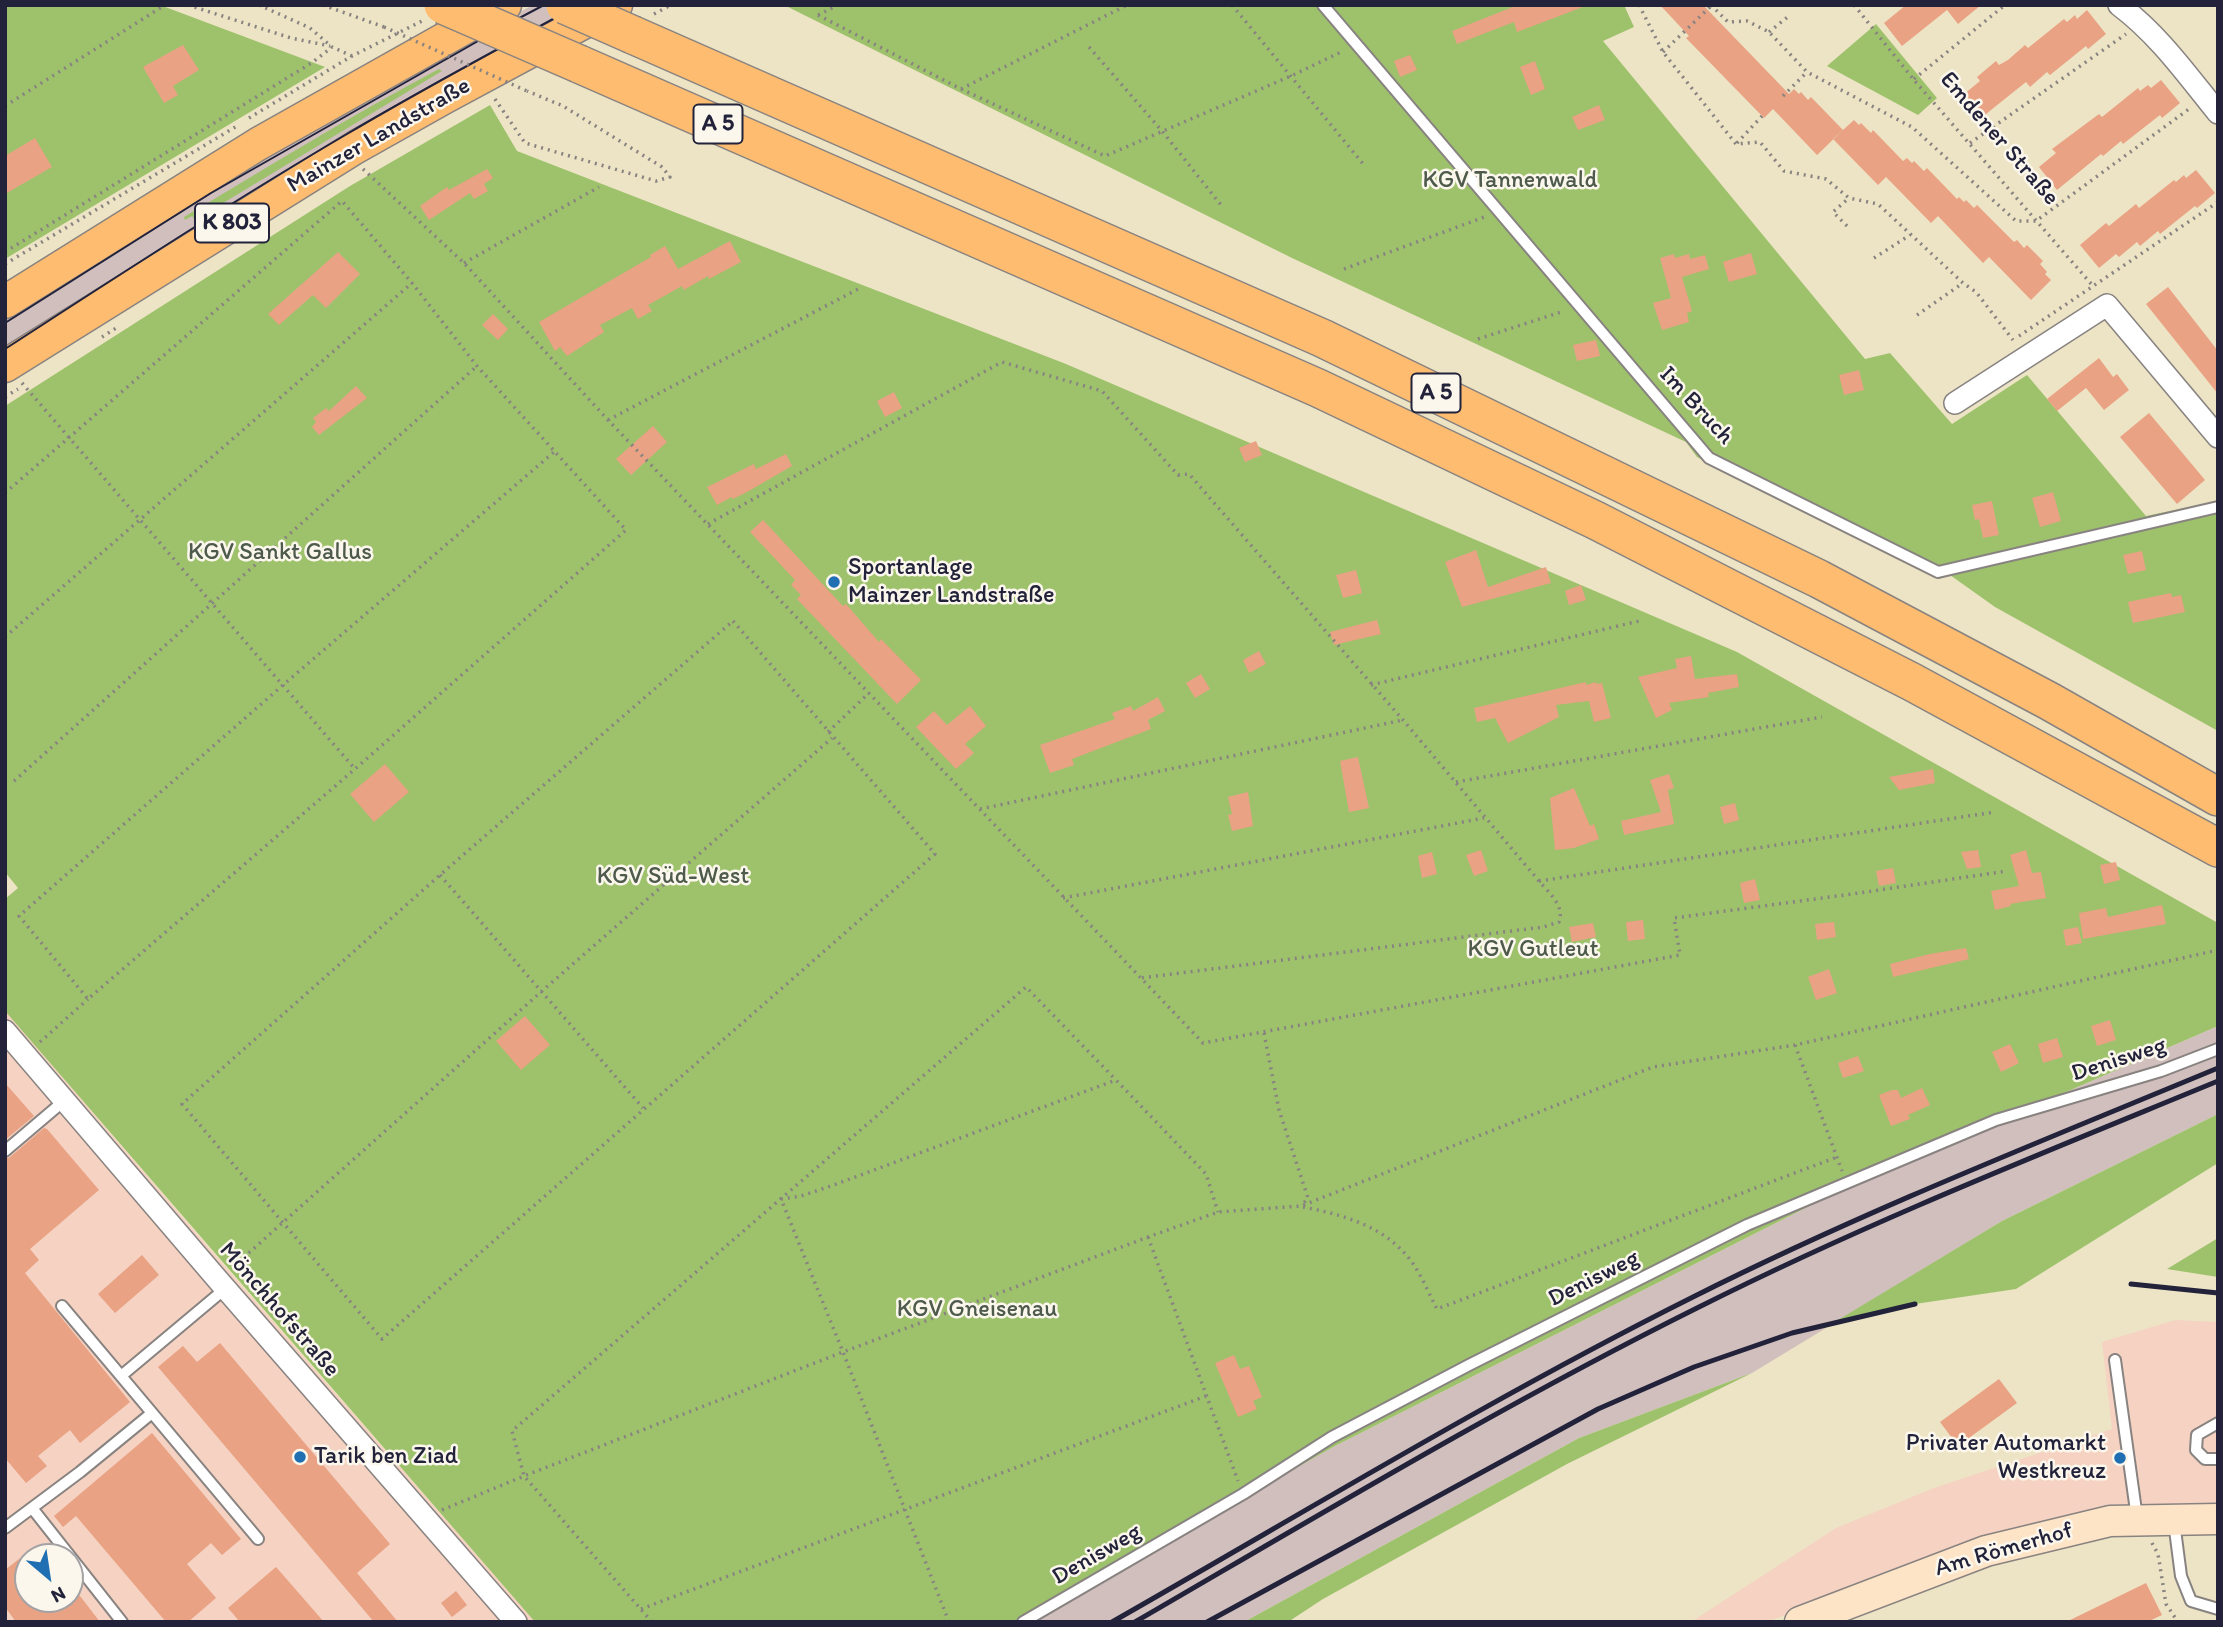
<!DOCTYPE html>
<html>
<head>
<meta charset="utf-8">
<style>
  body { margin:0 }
  #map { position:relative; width:2223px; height:1627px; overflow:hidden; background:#ede4c5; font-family:Itim,sans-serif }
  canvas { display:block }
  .frame { position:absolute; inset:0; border:7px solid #22223b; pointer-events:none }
  .north { position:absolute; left:14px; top:1543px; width:70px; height:70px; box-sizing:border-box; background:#fbf7ec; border:2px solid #a4a2a5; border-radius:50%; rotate:151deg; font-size:19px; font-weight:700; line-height:28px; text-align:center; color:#22223b }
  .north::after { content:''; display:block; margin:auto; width:24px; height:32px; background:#1f6fb2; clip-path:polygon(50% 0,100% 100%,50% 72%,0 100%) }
</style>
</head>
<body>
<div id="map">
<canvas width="2223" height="1627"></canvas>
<div class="frame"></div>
<div class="north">N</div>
</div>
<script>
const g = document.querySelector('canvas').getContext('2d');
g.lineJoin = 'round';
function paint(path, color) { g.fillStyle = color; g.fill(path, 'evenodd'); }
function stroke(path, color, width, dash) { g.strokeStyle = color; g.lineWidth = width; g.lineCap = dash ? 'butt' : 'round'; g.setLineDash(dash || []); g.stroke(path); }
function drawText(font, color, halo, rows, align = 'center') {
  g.font = font + ' Itim,sans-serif'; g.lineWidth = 5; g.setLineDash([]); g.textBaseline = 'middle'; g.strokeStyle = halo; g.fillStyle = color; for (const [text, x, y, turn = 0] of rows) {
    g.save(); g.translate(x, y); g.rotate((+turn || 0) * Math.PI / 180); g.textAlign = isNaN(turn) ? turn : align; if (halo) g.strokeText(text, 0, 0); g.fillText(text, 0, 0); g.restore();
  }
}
paint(new Path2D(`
  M5,1011L229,1271L535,1622H5ZM28,1557H70V1599H28Z
  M2175,1320L2218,1322V1503H2195L2108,1509L2011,1529L1767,1622H1691L1836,1528L1934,1488L2112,1429L2102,1342Z`), '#f5d2c2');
paint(new Path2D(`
  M533,5H592L5,355V316L215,187L372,97L415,68Z
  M2218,1026V1114L2002,1221L1752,1373L1579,1438L1244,1622H1023L1335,1446L1845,1188Z`), '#d1bfbd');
paint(new Path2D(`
  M5,5H160L325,67L5,259Z
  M784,5H1624L1634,27L1603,41L1865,359L1890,353L1952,424L2027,375L2146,516L2218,501V731L1995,607L1950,575L1939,579L1697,457L1686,442L1292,258Z
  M1876,24L1937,98L1918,115L1827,66Z
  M439,69L442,71L195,220L192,216L185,220L184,217C268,167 352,115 439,69Z
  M490,105L517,151L1066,364L1737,652L2218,923V1026L1845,1188L1335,1446L1023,1622H535L5,1011V899L18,888L5,872V826L7,824L5,822V406L350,186Z
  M2218,1114V1163L2016,1289L1915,1304L1833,1323L2002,1221Z
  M2218,1238V1277L2167,1269Z
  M1752,1373L1567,1464L1323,1599L1288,1622H1244L1579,1438Z`), '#9ec26c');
paint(new Path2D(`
  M1518,5L1583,7L1517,32L1514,22L1457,44L1452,31Z
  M1660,5H1703L1789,94L1794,89L1799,94L1801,92L1808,100L1811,97L1843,130L1817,155L1773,109L1764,118L1686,38L1689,36Z
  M1906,5H1981L1958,24L1947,10L1902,46L1884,23Z
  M2087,10L2106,34L2088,49L2086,46L2050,75L2047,72L2030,87L2026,82L1981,118L1963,95L1980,81L1977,77L1996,61L1999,65L2008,60L2025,45L2028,48L2064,19L2067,22L2075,15L2077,19Z
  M183,45L199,70L173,86L178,95L164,103L143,67Z
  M1410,55L1417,70L1400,77L1394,61Z
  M1535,61L1545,89L1531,95L1520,67Z
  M2161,80L2180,103L2162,118L2160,115L2123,144L2121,141L2103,156L2101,154L2057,190L2039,167L2056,153L2052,149L2099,114L2102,117L2138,88L2140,91L2148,85L2151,88Z
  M1599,105L1605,120L1578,130L1572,117Z
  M1854,120L1859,125L1861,123L1871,133L1873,130L1903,161L1907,158L1912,163L1914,161L1924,171L1927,168L1957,199L1959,197L1964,202L1966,200L1974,208L1977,205L2014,242L2017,240L2024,248L2027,245L2043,261L2040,264L2047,272L2045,274L2051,280L2031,300L1989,257L1983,263L1938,216L1931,223L1886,177L1878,185L1833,139Z
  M35,138L52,167L5,194V156Z
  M487,169L493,178L484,184L488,191L474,199L470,193L429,220L420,206L447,187L449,190Z
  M2196,170L2215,193L2197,208L2195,206L2160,234L2158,231L2140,246L2137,242L2119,257L2116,254L2099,268L2080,245L2106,223L2109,226L2136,204L2139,208L2174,180L2176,182L2184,175L2186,178Z
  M730,241L741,262L709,279L708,276L684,290L682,286L648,305L652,311L638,319L632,308L600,325L604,332L567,356L560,347L555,351L539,322L651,257L650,255L665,246L678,269Z
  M338,252L360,274L326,308L313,295L279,325L268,314Z
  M1751,253L1757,274L1729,282L1723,262Z
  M1674,254L1675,258L1689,254L1690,259L1705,255L1709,269L1682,277L1692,311L1687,313L1689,322L1662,330L1653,303L1671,298L1660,258Z
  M2168,287L2218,351V394L2146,304Z
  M493,314L508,329L498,340L482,325Z
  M1596,340L1600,356L1577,361L1573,345Z
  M2099,358L2113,377L2117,374L2129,390L2104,410L2086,388L2057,411L2047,399Z
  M1859,370L1864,390L1844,395L1839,375Z
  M356,386L367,398L319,435L312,427L316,422L313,418L326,408L329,411Z
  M894,392L902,408L885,417L877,401Z
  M2149,413L2205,480L2177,504L2120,437Z
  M653,426L667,442L631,475L616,459Z
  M1256,441L1262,455L1245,462L1239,448Z
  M786,454L792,466L747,492L733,499L732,497L717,505L707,487L754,464L756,469Z
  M2053,492L2061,521L2040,527L2032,498Z
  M1992,501L1999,535L1983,538L1979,519L1975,520L1972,505Z
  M763,520L843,606L846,604L879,642L881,639L921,680L897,704L797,599L801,595L791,585L795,580L750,532Z
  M1476,550L1488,587L1546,567L1551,583L1462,607L1445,562Z
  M2142,551L2146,570L2128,574L2123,555Z
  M1356,570L1362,593L1343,598L1336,575Z
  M1581,585L1586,600L1569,605L1565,591Z
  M2171,593L2172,597L2181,595L2185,612L2133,623L2128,602Z
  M1377,620L1381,634L1334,645L1330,632Z
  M1259,651L1266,664L1249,673L1243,660Z
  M1691,656L1695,679L1737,674L1739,687L1708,693L1709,697L1669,703L1672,710L1656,718L1638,677L1677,668L1675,659Z
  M1201,674L1210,689L1195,698L1186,683Z
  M1586,682V685L1596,682L1597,684L1602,683L1611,718L1594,722L1589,701L1556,705L1559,717L1508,743L1495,718L1477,722L1474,708Z
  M1158,697L1165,711L1148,720L1151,729L1072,759L1074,765L1050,773L1040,745L1115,719L1112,713L1131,706L1133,711Z
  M970,706L986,726L965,744L974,753L956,769L916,727L934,711L947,725Z
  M1358,757L1369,808L1349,812L1340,761Z
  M385,764L409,792L374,822L350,794Z
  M1933,769L1935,783L1899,790L1889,777Z
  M1669,774L1674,788L1668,790L1674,824L1624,835L1621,821L1661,812L1650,780Z
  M1574,788L1590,826L1594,824L1599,839L1574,848L1555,850L1550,798Z
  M1248,792L1253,826L1232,831L1228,815L1232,814L1228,797Z
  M1735,803L1739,820L1724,824L1720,807Z
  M1481,850L1488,871L1474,876L1466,855Z
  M1978,850L1981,867L1967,869L1961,852Z
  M2026,850L2032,873L2041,872L2046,898L2010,904L2011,906L1995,910L1991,891L2019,886L2010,855Z
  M1432,852L1437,874L1422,878L1418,856Z
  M2116,862L2120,880L2104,884L2100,865Z
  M1893,868L1896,883L1879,886L1876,871Z
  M1755,879L1760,900L1744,903L1740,883Z
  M2162,905L2166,924L2083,939L2079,913L2106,908L2108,917Z
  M1643,920L1645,939L1628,941L1626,922Z
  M1834,922L1836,937L1817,940L1815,924Z
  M1593,923L1596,937L1572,942L1569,927Z
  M2078,927L2082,943L2066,946L2063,930Z
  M1966,948L1969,959L1893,977L1890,964L1930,954Z
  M1829,969L1837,993L1816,1000L1808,977Z
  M525,1016L550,1045L521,1070L496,1041Z
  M2110,1020L2116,1040L2097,1046L2091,1026Z
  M2057,1038L2063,1057L2043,1063L2038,1044Z
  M2010,1044L2019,1063L2001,1072L1992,1052Z
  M1858,1056L1864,1071L1843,1078L1838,1063Z
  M5,1083L34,1116L5,1140Z
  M1922,1088L1930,1105L1908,1115L1910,1119L1891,1126L1879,1095L1892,1090H1898L1901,1098Z
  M44,1128L47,1129L99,1190L30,1249L39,1260L25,1273L130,1402L80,1443L70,1430L38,1456L47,1466L26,1483L5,1458V1159L10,1157Z
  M142,1255L159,1275L115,1313L98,1294Z
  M220,1343L390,1544L357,1573L398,1622H374L158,1367L183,1346L197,1362Z
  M1234,1355L1240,1369L1249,1366L1262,1397L1253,1401L1257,1409L1238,1417L1215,1363Z
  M1999,1379L2017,1403L1958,1446L1940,1422Z
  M152,1433L241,1539L222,1555L211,1543L187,1564L216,1598L188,1622H166L76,1516L63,1527L54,1516Z
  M28,1552V1599H70V1583L100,1622H16L5,1607V1570Z
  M276,1567L324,1622H240L228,1608Z
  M2146,1583L2162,1615L2147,1622H2066Z
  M456,1591L467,1605L452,1617L441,1603Z`), '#e9a283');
const lane = new Path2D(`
  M1323,5L1709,458L1938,572L2218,507
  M5,1151L65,1100
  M226,1288L121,1376L258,1539
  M62,1306L121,1376
  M2115,1360L2137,1518
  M2218,1423L2197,1435L2196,1450L2205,1459H2218
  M32,1508L122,1622
  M2174,1522L2181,1576L2191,1601L2218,1609
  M5,1528L80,1472L152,1413
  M1023,1622L1243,1494L1332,1437L1469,1365L1747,1225L1996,1120L2161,1071L2218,1049`);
const street = new Path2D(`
  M2119,5C2159,35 2187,75 2218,113
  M1955,403L2107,305L2218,437
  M5,1031L218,1280L516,1622`);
const secondary = new Path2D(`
  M1800,1622L1986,1551L2110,1521L2218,1519`);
const primary = new Path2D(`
  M5,302L258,144L505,5
  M5,366L356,147L445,97L616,5`);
const highway = new Path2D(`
  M633,35L1322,338L1819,579L2049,701L2218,797
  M579,64L1318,388L1595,520L1912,682L2218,848`);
stroke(lane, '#888380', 14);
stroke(street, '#888380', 24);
stroke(secondary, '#888380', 33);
stroke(primary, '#888380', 35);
stroke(highway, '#888380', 40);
stroke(new Path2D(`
  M188,5L291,38L330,46
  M259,5L310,28L332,47L352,56
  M323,5L384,27
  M1232,5L1364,165
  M1639,5L1663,52L1736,144L1760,142L1784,171L1826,179L1849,198L1878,204L1963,283L1976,292L2013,340
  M1711,5L1728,22L1747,21L1769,32L1807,72L1912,127L2016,221H2036L2189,109
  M1854,5L1914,80L2093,286
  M654,14L671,5
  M818,15L961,89L1105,156L1291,76L1343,51
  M818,15L838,5
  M1769,32L1790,15
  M1089,47L1162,131L1221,205
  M1663,52L1711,6
  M1914,79L2005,5
  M961,89L1127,5
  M1783,96L1807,72
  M495,99L525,143L656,181L670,177L662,167L563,106L527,91
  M5,106L165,5
  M249,118L352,56L422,21
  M1737,143L1762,116
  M1970,143L2126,34
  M363,169L464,263L608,420L1203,1043L1680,955L1674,918L1852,894L2007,871
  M1847,226L1833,212L1849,198
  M5,252L313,62L332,47
  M1874,258L1910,235
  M464,263L599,187
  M5,264L237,126
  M1344,269L1487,216
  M1917,315L1963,283
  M2019,336L2218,202
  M102,337L116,328
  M1478,339L1564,311
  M22,383L355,769
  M5,397L18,389
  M608,420L862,287
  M5,493L342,201L412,283L477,366L626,530L355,769L88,999L19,916L283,685L554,452
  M708,524L1002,362L1102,391L1178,475L1189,474L1403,720L1539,881C1549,893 1565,906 1559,922L1543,927L1141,978
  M733,621L935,854L382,1339L182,1104L440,875Z
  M5,637L412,283
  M1371,685L1639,621
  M828,732L869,693
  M14,781L477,366
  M1456,782L1822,717
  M980,809L1403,720
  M440,875L643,1108
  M1539,881L1995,812
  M1063,898L1484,818
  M1264,1033L1279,1110L1308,1198L1302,1205
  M40,1042L88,999
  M1795,1045L1842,1171
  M1303,1207C1344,1215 1385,1226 1411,1261C1422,1276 1429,1294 1437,1309L1837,1157
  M1148,1237L1238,1481
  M233,1267L542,991L832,738
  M442,1510L524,1476L843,1352L1148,1237L1218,1212L1301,1206L1653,1067L1795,1045L2218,950
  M2152,1543L2158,1554L2166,1604L2178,1622
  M641,1609L1206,1396
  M652,1622L524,1476L512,1431L1026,987L1116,1080
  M949,1622L843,1352L781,1199L801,1196L831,1186L1116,1080L1206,1174L1218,1212`), '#888380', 3.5, [2, 5]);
stroke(lane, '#fff', 10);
stroke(street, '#fff', 21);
stroke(secondary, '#fee4c6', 30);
stroke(primary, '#fdbc70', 32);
stroke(highway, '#fdbc70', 37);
stroke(new Path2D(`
  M5,323L211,193L508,24L544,5
  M5,349C118,276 231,202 347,134C423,89 501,47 579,5`), '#22223b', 2);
stroke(new Path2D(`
  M2131,1284L2218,1293
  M1112,1622C1305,1512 1495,1396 1693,1297C1864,1211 2042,1141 2218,1068
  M1135,1622C1321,1514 1506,1403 1699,1307C1868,1222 2043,1153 2218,1081
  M1207,1622L1598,1409L1694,1367L1792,1333L1915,1304`), '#22223b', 5);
const highwayBridge = new Path2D(`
  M443,5L579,64
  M565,5L633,35`);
stroke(highwayBridge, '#888380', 40, []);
stroke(new Path2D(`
  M384,27L527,91`), '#888380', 3.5, [2, 5]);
stroke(highwayBridge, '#fdbc70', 37);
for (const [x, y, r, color] of [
  [834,582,7,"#1f6fb2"],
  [300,1457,7,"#1f6fb2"],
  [2120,1458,7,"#1f6fb2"]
]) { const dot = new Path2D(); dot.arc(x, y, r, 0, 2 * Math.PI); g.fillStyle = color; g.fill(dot); stroke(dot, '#fbf7ec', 2.5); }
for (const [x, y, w] of [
  [718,124,49],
  [232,223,74],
  [1436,393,49]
]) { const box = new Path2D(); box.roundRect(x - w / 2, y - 19.5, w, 39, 5); g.fillStyle = '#fbf7ec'; g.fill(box); stroke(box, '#22223b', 2); }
drawText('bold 23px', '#22223b', null, [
  ["A 5",718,124],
  ["K 803",232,223],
  ["A 5",1436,393]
]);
drawText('24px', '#22223b', '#fbf7ec', [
  ["Mainzer Landstraße",379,136,-30],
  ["Emdener Straße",1999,139,49],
  ["Im Bruch",1696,406,47],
  ["Denisweg",2119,1060,-18],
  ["Denisweg",1594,1279,-27],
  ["Mönchhofstraße",279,1310,49],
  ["Am Römerhof",2004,1550,-16],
  ["Denisweg",1097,1555,-30]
]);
drawText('24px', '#4d5a4c', '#fbf7ec', [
  ["KGV Tannenwald",1510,181],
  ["KGV Sankt Gallus",280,553],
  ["KGV Süd-West",673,877],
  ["KGV Gutleut",1533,950],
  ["KGV Gneisenau",977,1310]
]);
drawText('24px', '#22223b', '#fbf7ec', [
  ["Sportanlage",848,568],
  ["Mainzer Landstraße",848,596],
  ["Privater Automarkt",2106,1444,"right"],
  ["Westkreuz",2106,1472,"right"],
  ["Tarik ben Ziad",314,1457]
], 'left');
</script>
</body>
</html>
